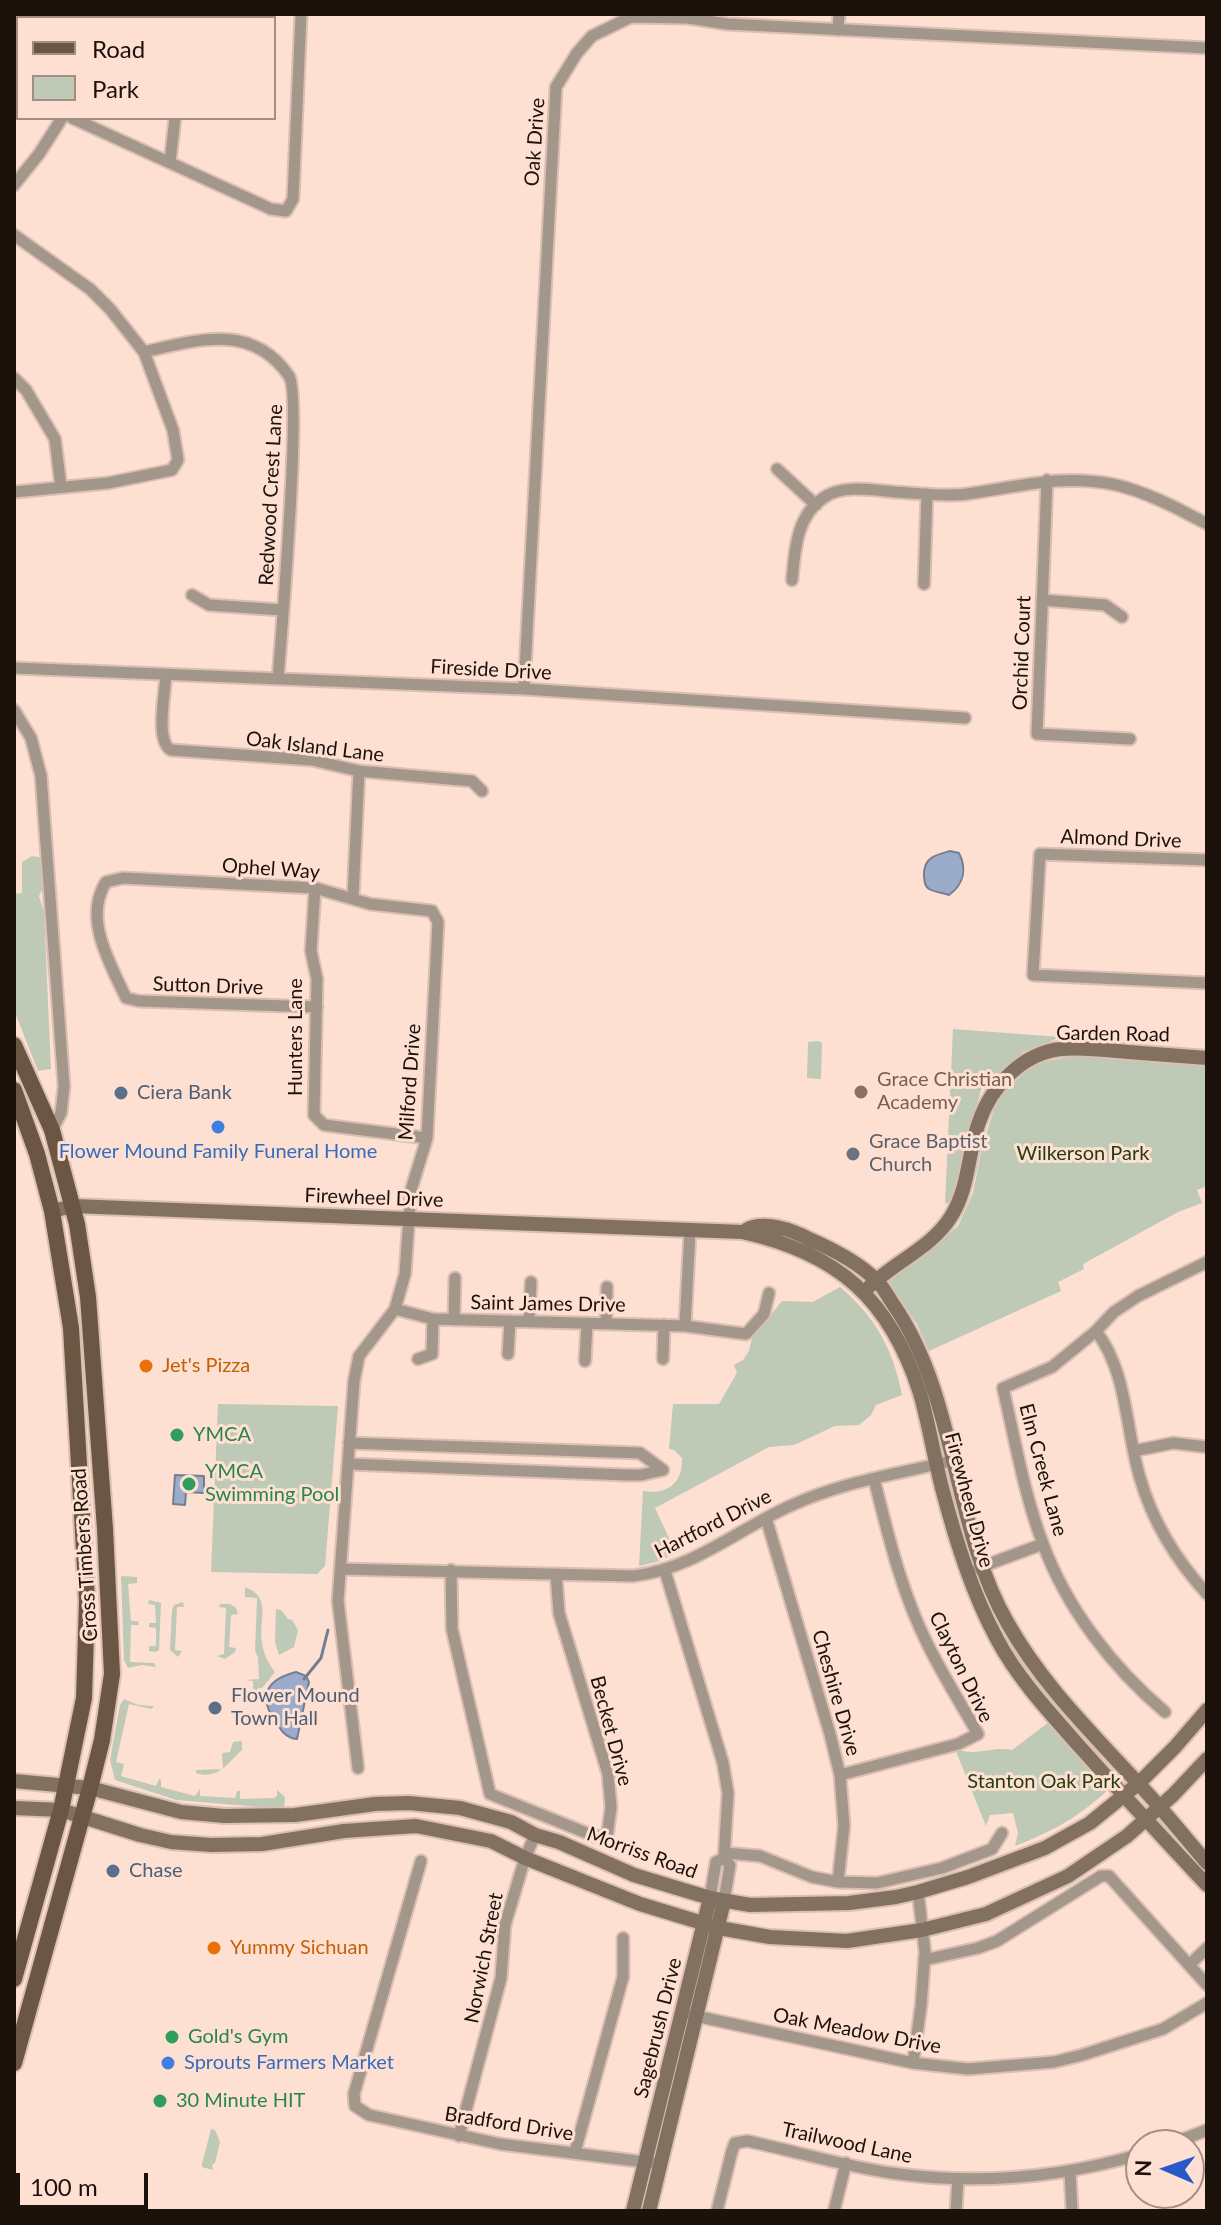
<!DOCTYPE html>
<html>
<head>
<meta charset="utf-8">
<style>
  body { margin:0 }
  #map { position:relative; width:1221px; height:2225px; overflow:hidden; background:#fee0d2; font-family:Lato,sans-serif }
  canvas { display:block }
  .frame { position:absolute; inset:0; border:16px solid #1d110b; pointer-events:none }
  .legend { position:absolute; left:16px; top:16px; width:260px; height:104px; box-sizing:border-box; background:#fee0d2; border:2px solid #a48d82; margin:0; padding:10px 14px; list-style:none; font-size:24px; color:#1d110b }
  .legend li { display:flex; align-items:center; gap:16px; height:40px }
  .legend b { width:40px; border:2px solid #a48d82 }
  .north { position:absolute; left:1125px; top:2129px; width:80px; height:80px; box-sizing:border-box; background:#fee0d2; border:2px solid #a48d82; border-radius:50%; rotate:272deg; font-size:22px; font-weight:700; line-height:32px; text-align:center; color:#1d110b }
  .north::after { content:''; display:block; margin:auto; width:28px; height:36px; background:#275ac8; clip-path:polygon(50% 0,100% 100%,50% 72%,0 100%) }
  .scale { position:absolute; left:16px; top:2173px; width:132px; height:36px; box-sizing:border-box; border:4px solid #1d110b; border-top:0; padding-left:10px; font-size:24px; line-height:28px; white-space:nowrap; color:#1d110b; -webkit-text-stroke:6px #fee0d2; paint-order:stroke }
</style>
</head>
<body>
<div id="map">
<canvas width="1221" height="2225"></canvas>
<div class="frame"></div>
<ul class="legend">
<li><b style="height:10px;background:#6b5643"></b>Road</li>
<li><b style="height:22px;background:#bec9b6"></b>Park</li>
</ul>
<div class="north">N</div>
<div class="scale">100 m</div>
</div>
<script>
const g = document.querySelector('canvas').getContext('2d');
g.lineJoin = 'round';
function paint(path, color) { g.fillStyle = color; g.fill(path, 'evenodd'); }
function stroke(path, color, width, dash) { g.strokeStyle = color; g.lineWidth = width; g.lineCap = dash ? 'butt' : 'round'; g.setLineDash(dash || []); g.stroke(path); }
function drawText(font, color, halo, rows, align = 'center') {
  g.font = font + ' Lato,sans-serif'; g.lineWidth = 6; g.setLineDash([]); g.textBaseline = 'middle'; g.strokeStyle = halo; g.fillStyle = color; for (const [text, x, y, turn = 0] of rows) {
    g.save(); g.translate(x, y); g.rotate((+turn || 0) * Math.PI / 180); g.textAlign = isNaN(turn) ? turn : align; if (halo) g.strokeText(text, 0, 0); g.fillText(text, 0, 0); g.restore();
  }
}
paint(new Path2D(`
  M32,856L43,858L47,881L39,896L44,912L51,1069L38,1071L14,1010V894L22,893V862Z
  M953,1029L1061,1037L1023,1052L981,1090L951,1201L945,1204Z
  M819,1041L822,1043L821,1079L807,1078L808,1042Z
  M1085,1055L1207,1064V1186L1197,1190L1202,1203L1178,1212L1083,1264L1084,1269L1058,1282L1061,1291L929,1351L917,1324L886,1278L924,1253L958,1226L973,1193L982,1147L997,1100L1023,1074L1040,1062Z
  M840,1287C875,1316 894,1351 902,1395L876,1405L871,1415L859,1425L835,1426L794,1445L769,1447L655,1508L676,1553L660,1561L639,1566L643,1491C668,1495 683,1483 682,1458L674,1450L669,1449L673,1404H719L737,1373L734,1365L743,1360L749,1351L752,1338L782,1301L813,1302Z
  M218,1404L338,1406L325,1566L317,1574L211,1572Z
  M121,1576L137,1577V1583L128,1584L131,1621H138L139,1625H131L130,1662L154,1663L156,1667L142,1665L128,1668L124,1660Z
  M245,1587C273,1598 258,1620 262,1643C264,1655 268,1663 275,1672L262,1688H258L257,1700H254L253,1681L245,1680L259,1679L258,1657L255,1651L257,1598L245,1597Z
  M149,1600L161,1603L159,1650L156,1652L149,1651V1646H156V1628L149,1627V1623H156L155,1605L148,1604Z
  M183,1602L184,1607H177L175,1650L182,1651L178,1657L170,1650L172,1610L174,1605Z
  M220,1604H230L236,1608L238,1614L231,1615L229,1647L236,1648L235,1652L225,1659L217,1656L224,1654L226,1608L219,1607Z
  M276,1609L281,1610L288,1619L292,1620L298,1630L294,1647L279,1655L275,1642Z
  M124,1699L138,1705L154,1706L151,1709L129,1704L116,1762L124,1764L121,1776L156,1786L159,1779L161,1780V1787L195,1796L200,1789V1796L235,1798L237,1791H240V1799L274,1798L277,1796V1790L285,1797L284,1809L176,1800L115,1780L110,1760L120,1705Z
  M1049,1722L1109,1789C1079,1817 1053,1831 1015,1846L1018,1833L1013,1813L990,1815L986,1826L955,1749C979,1757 988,1746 1012,1750Z
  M242,1741V1750C230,1760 219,1781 196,1773V1770L223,1769L222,1753L230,1752L233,1742Z
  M211,2129L215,2130L220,2142L215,2163L212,2165L213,2170L202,2167V2164Z`), '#bec9b6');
const water = new Path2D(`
  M950,851L959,853C967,869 964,884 949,895C943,893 934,892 929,889C924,885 925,882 924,876C923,858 935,855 950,851Z
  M175,1475L204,1476V1493L186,1492L185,1505L173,1504Z
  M296,1672L306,1676L309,1682L297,1739C285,1738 280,1729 274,1719C257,1694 269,1679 296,1672Z`);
paint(water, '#9bacca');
stroke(water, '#757e91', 2);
stroke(new Path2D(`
  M304,1679L321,1658L328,1630`), '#757e91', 3);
const street = new Path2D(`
  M66,18V14
  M182,18L183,14
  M838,30L839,14
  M14,35H18
  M72,118L271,209L286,211L293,199L301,14
  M170,162L175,118
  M14,185L39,154L62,118
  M14,235L90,289L110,309L144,352L173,430L178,460L172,470L108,483L14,492
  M144,352C196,340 252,322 289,376C302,395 281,638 278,679
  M14,378L26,390L55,439L61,487
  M777,469L816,505
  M1047,480L1037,734L1130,739
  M792,580C795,550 796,517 823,498C842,484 873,490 895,492C918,493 944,497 967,494C1018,487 1060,474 1112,484C1145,491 1177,508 1207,524
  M924,584L927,494
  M192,595L209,605L282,610
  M1042,600L1105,605L1122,617
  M14,668L524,689L965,718
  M166,675C165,693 155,741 171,750L312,760L359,771L472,781L482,791
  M524,689L556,87L577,53L592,36L631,17L688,18L727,24L1207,48
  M14,710L31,738L41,776L64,1086L61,1113L52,1130
  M1207,860L1040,854L1033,975L1207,983
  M315,888L311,951L317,979L314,1115L324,1125L427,1138
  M353,898L359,771
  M317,1007L139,1001L126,998C110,963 83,919 106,882L123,878L315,888L370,904L432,911L438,922L427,1138L411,1190L405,1274L395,1309L359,1356L354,1381L338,1601L358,1768
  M395,1309L433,1319L685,1326L746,1334L764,1314L769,1293
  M454,1320L455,1278
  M529,1322L531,1282
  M606,1324L607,1287
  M685,1326L690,1231
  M1096,1331C1128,1373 1125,1428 1140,1478C1153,1523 1176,1560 1207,1594
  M508,1354L510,1321
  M418,1359L432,1354L433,1319
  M663,1359L664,1325
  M585,1361L587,1323
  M1134,1451L1173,1443L1207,1447
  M348,1464L627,1475H641L663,1470L640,1453L349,1443
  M766,1518L830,1734L840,1775L844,1826L838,1882
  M978,1568L1043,1544
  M340,1569L633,1576C693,1569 737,1530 790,1506C841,1482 897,1474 951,1461
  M451,1570L452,1629L490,1794L594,1836L607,1837L611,1807L608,1774L559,1613L556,1574
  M665,1571L723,1763L728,1793L724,1858L730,1865L724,1901
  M1165,1712C1113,1668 1067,1609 1043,1544C1024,1494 1015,1440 1003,1388L1052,1367L1096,1331L1114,1312L1138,1296L1207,1262
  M840,1775L958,1744L978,1734C961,1704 942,1674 927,1643C901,1591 888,1534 874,1479
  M725,1853L760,1856L812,1877L838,1882L877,1883L942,1868L992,1849L1002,1833
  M421,1861L354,2094L355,2106L369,2115L500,2144L661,2164
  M710,1898L716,1862L724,1858
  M924,1960L978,1948L997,1941L1101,1876H1109L1207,1985
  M1189,1965L1207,1948
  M691,2015L913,2063L968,2069L1054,2062L1082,2055L1163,2029L1207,2003
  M913,2063L921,2006L925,1952L918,1892
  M459,2136L501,1978L505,1925L525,1858L535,1835
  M1168,2145L1207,2130
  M575,2152L623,1977V1938
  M1070,2171L1072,2211
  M717,2211L732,2151L735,2143L747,2141C795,2151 843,2166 891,2173C975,2185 1060,2178 1141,2154
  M834,2211L846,2163
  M956,2211L958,2179`);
const secondary = new Path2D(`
  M52,1211L73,1206L742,1232C838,1253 890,1299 920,1393C929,1424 934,1457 942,1488C956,1541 972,1593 998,1641C1019,1680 1051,1714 1080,1747C1122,1794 1164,1839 1207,1885
  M746,1230C764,1220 792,1230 809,1239C832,1249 858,1262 876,1280C883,1286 888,1297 893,1304C958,1398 951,1523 1007,1622C1041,1683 1089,1730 1136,1781C1161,1807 1184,1836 1207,1863
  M870,1286C896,1261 933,1247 952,1215C969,1187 968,1152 979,1122C991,1087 1022,1053 1061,1049C1083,1047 1106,1050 1128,1052C1154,1054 1181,1056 1207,1058
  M14,1781L90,1788L181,1812L224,1816L295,1815L375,1804L409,1803L460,1808L511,1822L535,1835L559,1842L634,1875L710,1898L750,1905L849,1903L896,1897L918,1892L968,1877L1045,1848L1090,1823L1139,1783L1175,1747L1207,1710
  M14,1808L61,1810L140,1835L171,1842L211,1845L262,1844L344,1831L416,1826L491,1841L525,1858L640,1904L719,1928L770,1937L847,1941L922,1930L986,1914L1068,1876L1127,1836L1173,1795L1207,1759
  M633,2211L710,1898
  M649,2211L724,1901`);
const primary = new Path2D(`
  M14,1045L52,1130L77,1224L88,1297L105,1529L112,1674L102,1740L90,1788L14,2063
  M14,1090L37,1154L52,1211L71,1328L87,1601L84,1698L61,1810L14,1979`);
stroke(street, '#dabfb2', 15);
stroke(secondary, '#dabfb2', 18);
stroke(primary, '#dabfb2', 20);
stroke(street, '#a3978c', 11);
stroke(secondary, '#827161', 14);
stroke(primary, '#6b5643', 16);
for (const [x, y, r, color] of [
  [861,1092,8,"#8d6e63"],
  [121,1093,8,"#5c6f8a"],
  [218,1127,8,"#3f7fe0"],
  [853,1154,8,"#6b7280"],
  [146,1366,8,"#e8710a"],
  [177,1435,8,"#2e9e5b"],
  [189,1484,8,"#2e9e5b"],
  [215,1708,8,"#5c6f8a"],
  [113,1871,8,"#5c6f8a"],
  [214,1948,8,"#e8710a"],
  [172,2037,8,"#2e9e5b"],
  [168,2063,8,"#3f7fe0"],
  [160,2101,8,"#2e9e5b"]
]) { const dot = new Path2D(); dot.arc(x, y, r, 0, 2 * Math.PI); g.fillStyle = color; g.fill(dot); stroke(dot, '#fee0d2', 3); }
drawText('20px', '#1d110b', '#fee0d2', [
  ["Oak Drive",535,142,-86],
  ["Redwood Crest Lane",271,495,-87],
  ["Orchid Court",1022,653,-88],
  ["Fireside Drive",491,670,3],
  ["Oak Island Lane",315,747,7],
  ["Almond Drive",1121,839,2],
  ["Ophel Way",271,869,4],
  ["Sutton Drive",208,986,2],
  ["Garden Road",1113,1034,1],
  ["Hunters Lane",296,1037,-90],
  ["Milford Drive",410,1082,-86],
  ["Firewheel Drive",374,1198,2],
  ["Saint James Drive",548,1304,1],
  ["Elm Creek Lane",1043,1470,75],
  ["Firewheel Drive",969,1500,75],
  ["Hartford Drive",713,1524,-27],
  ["Cross Timbers Road",85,1555,-94],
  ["Clayton Drive",961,1667,64],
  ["Cheshire Drive",836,1693,74],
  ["Becket Drive",611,1731,75],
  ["Morriss Road",642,1853,20],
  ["Norwich Street",484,1958,-79],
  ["Sagebrush Drive",658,2028,-76],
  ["Oak Meadow Drive",857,2031,11],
  ["Bradford Drive",509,2124,9],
  ["Trailwood Lane",847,2143,12]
]);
drawText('20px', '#785e54', '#fee0d2', [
  ["Grace Christian",877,1080],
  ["Academy",877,1103]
], 'left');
drawText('20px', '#4e5e75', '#fee0d2', [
  ["Ciera Bank",137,1093],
  ["Flower Mound",231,1696],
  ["Town Hall",231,1719],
  ["Chase",129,1871]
], 'left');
drawText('20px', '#5b616d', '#fee0d2', [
  ["Grace Baptist",869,1142],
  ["Church",869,1165]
], 'left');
drawText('20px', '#366cbe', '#fee0d2', [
  ["Flower Mound Family Funeral Home",218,1152],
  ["Sprouts Farmers Market",184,2063,"left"]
]);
drawText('20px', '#253e0f', '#fee0d2', [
  ["Wilkerson Park",1083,1154],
  ["Stanton Oak Park",1044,1782]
]);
drawText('20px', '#c56008', '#fee0d2', [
  ["Jet's Pizza",162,1366],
  ["Yummy Sichuan",230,1948]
], 'left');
drawText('20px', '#27864d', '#fee0d2', [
  ["YMCA",193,1435],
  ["YMCA",205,1472],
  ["Swimming Pool",205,1495],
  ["Gold's Gym",188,2037],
  ["30 Minute HIT",176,2101]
], 'left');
</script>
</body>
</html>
